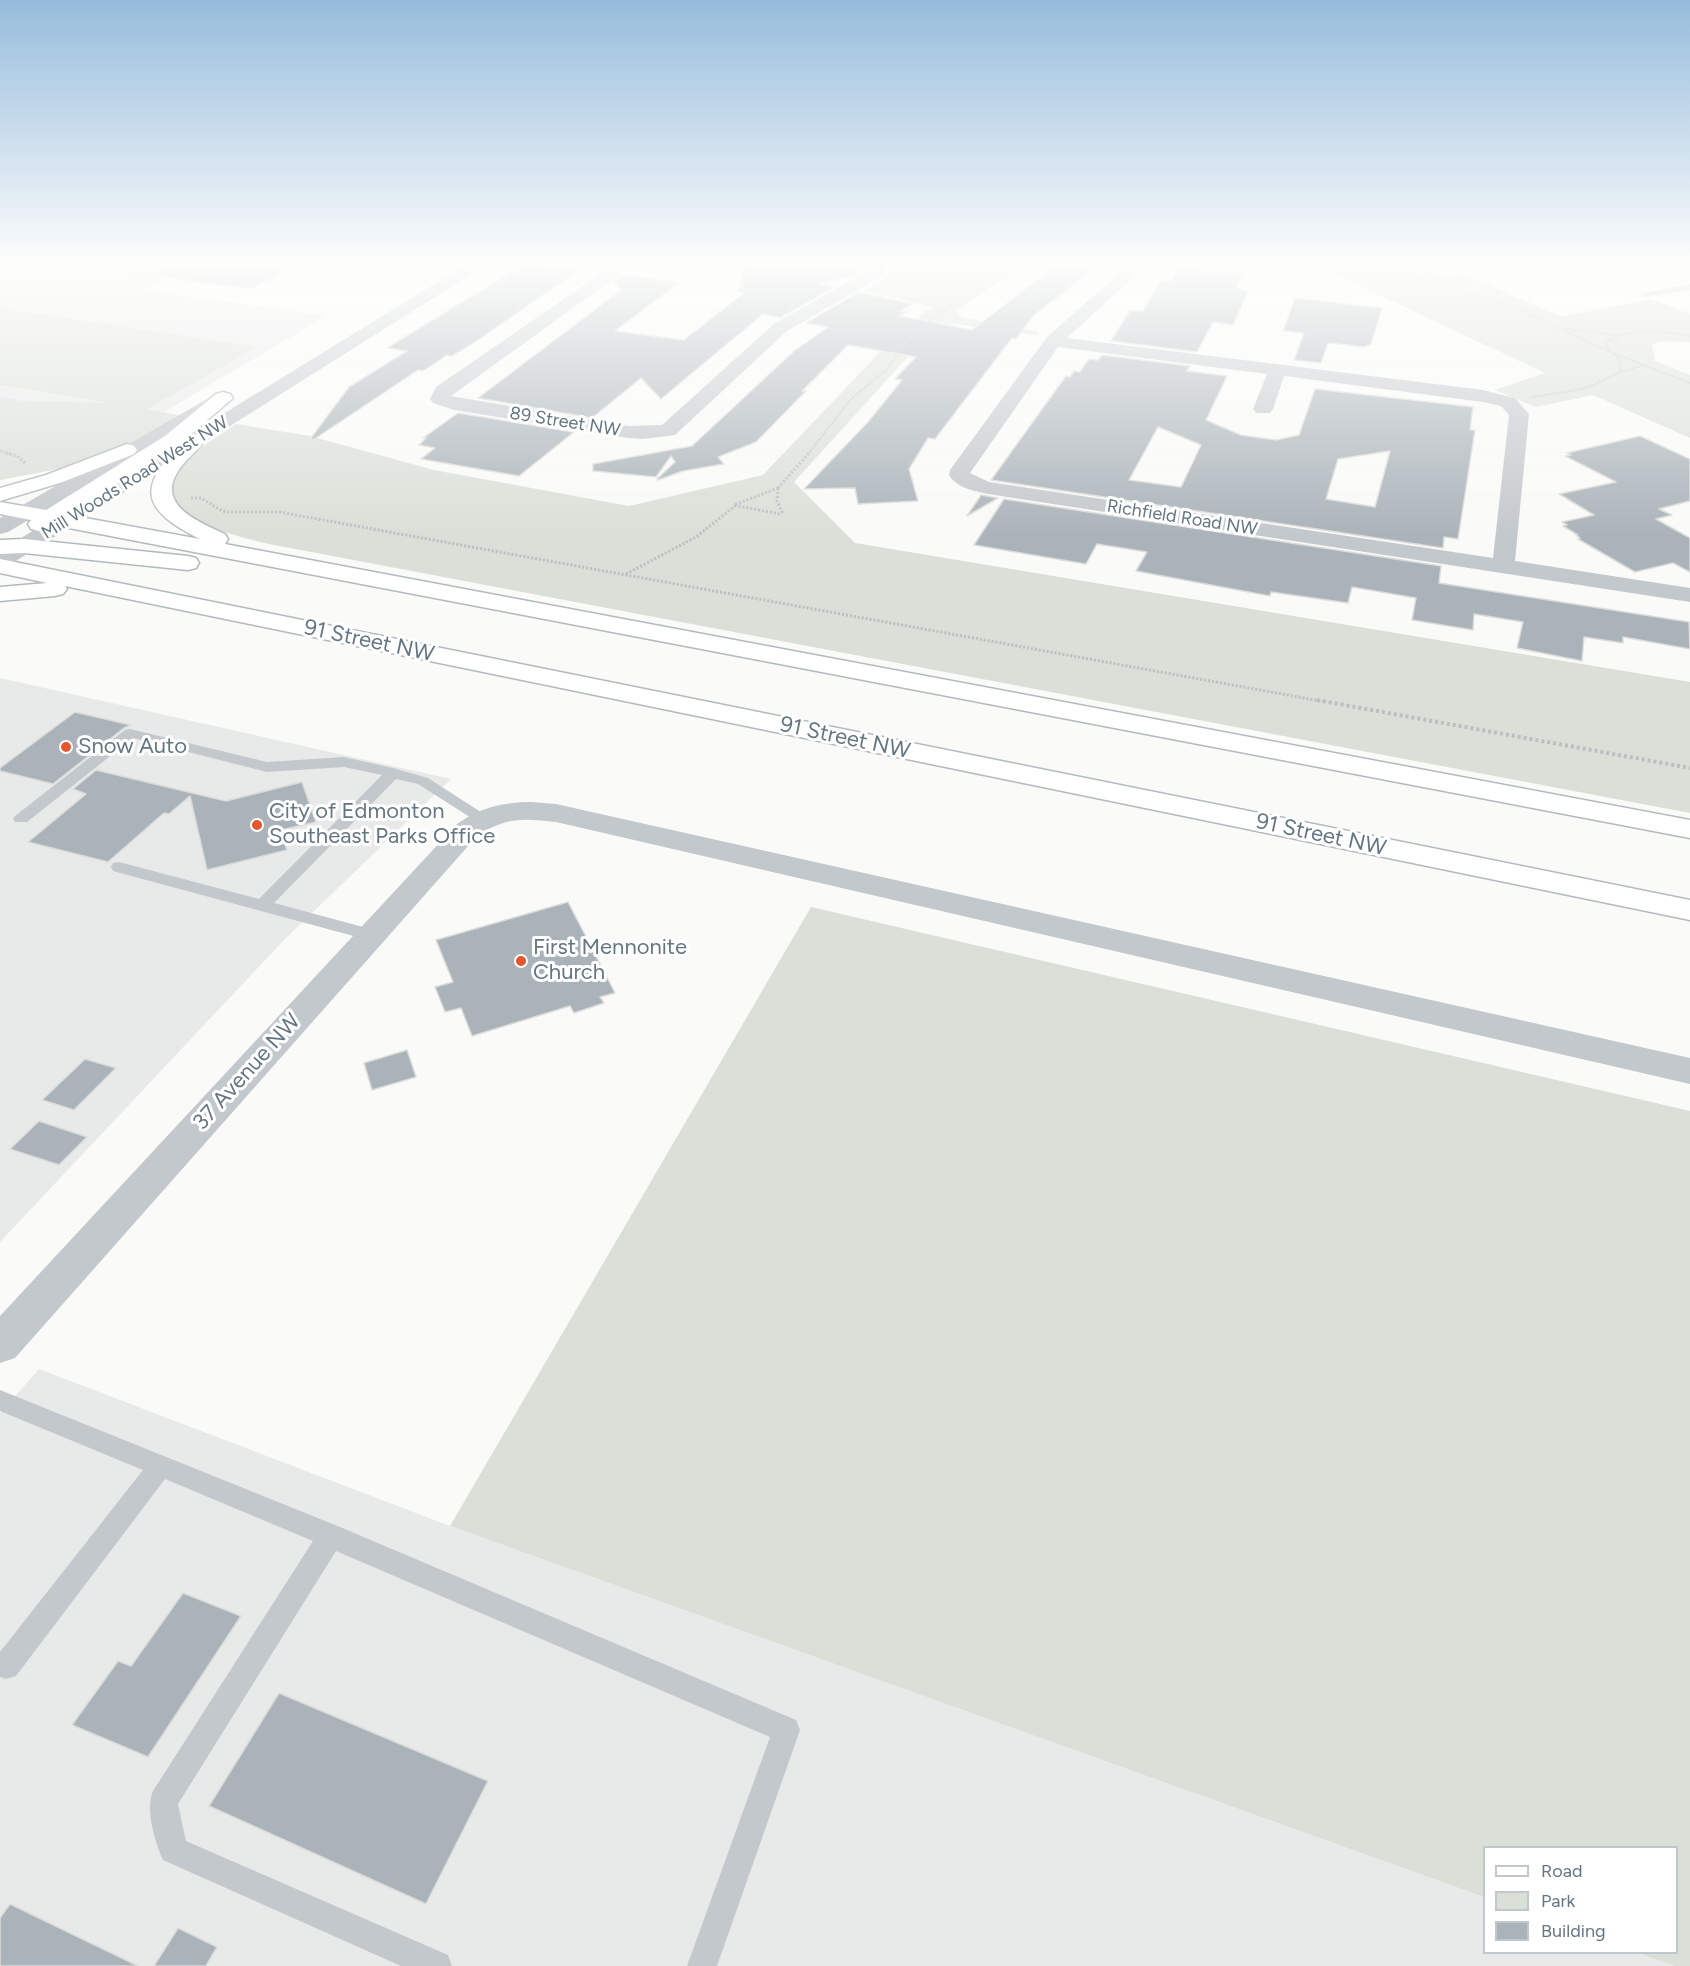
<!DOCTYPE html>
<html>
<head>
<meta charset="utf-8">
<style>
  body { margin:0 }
  #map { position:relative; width:1690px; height:1966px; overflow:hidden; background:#fafaf8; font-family:Figtree,sans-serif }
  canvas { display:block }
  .legend { position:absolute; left:1483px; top:1846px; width:195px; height:108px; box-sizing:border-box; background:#fff; border:2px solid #c1c8cd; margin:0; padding:8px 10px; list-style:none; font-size:18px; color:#657683 }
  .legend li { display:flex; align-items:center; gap:12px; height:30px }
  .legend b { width:30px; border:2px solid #c1c8cd }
</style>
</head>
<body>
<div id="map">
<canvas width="1690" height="1966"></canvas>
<ul class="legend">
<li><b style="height:8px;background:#fff"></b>Road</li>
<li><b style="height:16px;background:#dadfd7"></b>Park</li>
<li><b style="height:16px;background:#aab3b9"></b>Building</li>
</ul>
</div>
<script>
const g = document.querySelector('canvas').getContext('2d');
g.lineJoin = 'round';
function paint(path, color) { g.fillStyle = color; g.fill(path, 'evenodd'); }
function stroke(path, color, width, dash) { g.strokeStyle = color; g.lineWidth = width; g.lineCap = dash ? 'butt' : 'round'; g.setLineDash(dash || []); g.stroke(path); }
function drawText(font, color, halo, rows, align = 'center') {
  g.font = font + ' Figtree,sans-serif'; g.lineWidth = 6; g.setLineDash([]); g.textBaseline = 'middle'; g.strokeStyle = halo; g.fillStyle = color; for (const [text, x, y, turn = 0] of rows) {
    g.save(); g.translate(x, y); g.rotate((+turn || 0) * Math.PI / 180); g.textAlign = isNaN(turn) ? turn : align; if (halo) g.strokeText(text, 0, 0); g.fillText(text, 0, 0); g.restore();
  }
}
paint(new Path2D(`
  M19,261H205L145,290L326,316L164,412L112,404L24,401L0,397V268Z
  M0,678L451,779L284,940L0,1242Z
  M39,1369L450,1526L1484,1897V1952L1638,1953L1675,1966H0V1413Z`), '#e8e9e9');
paint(new Path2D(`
  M155,261H191L152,281L123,277Z
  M932,261H1031L955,311L961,317L1039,332L1036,335L956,324L937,325L794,482L855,543L1690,682V813L269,544C236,536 141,515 184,464C198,447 218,436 236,424L310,436L434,470L629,506L763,475L900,331L932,307L865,291L896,268Z
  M1328,271L1463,274L1562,317L1651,299L1690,314V342L1663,341L1652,344L1655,361L1690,375V438L1593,395L1536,407L1495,390L1545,373Z
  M0,308L257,347L147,409L183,416L120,449L69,467L0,480V397L24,401L111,403L0,385Z
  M811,907L1690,1111V1966H1675L1638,1953L1676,1952V1848H1484V1897L450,1526Z`), '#dadfd7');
const building = new Path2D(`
  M157,261H305L251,289L156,276Z
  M746,261H853L863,272L856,275L819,284L835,287L780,318L763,314L661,399L641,378L592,418L478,398L621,290L614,281L623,275L680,282L615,331L684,340L744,293L739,291Z
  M1062,261H1104L1033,316L1016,339L1012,338L935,439L928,438L909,469L918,501L858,504L855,488L804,489L868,422L902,380L895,379L916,357L848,345L802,391H806L756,442L718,457L724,464L683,471L658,480L657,479L675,462L671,456L656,477L593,471V464L692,446L794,351L828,327L806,323L859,292L912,304L901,311L907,312L900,316L972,330Z
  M526,263L579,270L475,342L452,356L447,355L423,371L418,370L313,440L311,438L349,387L407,351L387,348Z
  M1180,267L1243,274L1236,288L1248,292L1233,325L1213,322L1197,352L1111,341L1130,311H1143L1161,281H1172Z
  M1295,298L1382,308L1371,344L1365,347L1328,343L1321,363L1294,360L1304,333L1283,331Z
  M1102,355L1190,366L1187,371L1227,376L1206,420L1241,435L1276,440L1299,435L1315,389L1473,407L1470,430H1475L1458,539L1444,537L1443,548L991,480L1066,376L1070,377L1074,371L1080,372L1089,359L1098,360ZM1158,427L1201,445L1181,487L1129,480ZM1390,451L1375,507L1326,499L1338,459Z
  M458,413L574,432L519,476L421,459L435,448L419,445L426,438H423Z
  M1640,436L1690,459V501L1659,509L1672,515L1656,519L1690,538V572L1673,563L1635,572L1578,539L1580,538L1576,535H1578L1563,526L1567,525L1562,522L1594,515L1559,494L1616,482L1565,456L1571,455L1567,453Z
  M981,495L998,498L967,516Z
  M1004,499L1441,566L1439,583L1689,622L1690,649L1623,637V643L1584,637L1582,661L1517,648L1523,622L1474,614L1473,630L1412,620L1416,598L1352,587L1348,603L1271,592L1270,596L1136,571L1147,552L1097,544L1086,564L974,545Z
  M75,712L131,725L124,728L53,784L0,771V768Z
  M96,770L226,801L302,782L316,822L281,830L287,850L207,870L190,796L169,814L164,813L108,862L28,842L86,794L73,789Z
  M568,902L615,993L600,997L604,1003L574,1013L570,1006L472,1036L461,1008L445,1012L435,987L453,982L436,940Z
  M407,1050L416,1077L372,1090L364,1063Z
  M85,1059L116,1068L74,1110L42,1100Z
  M39,1121L87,1137L59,1165L10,1149Z
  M183,1593L241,1616L148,1757L72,1725L118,1661L131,1666Z
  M279,1693L488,1781L426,1904L209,1806Z
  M10,1904L138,1966H0V1918Z
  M178,1928L217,1947L206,1966H154Z`);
paint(building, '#aab3b9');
stroke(building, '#dcdcda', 1.5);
const secondary = new Path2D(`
  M223,392L230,394L233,398L190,435L202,436L205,440C197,452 184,460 177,473C157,506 201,523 225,534L228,539L225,544L1690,820V838L53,525L39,531L31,529L28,524L31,520L0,514V502L46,510L165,436L216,394ZM183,441C137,488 140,509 200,539L69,515Z
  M127,444L134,446L137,450L134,454L60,483L0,501V488L46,475Z
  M24,539L188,556L196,558L199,563L196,568L188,570L24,553L0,554V540Z
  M0,559L1690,900V920L65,586L67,589L63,594L55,596L0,601V587L47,583L0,573Z`);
stroke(secondary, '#b3babf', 3);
stroke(new Path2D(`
  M901,269L950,261
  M1437,286L1511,306L1615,354L1690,383
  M1564,329L1616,335
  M1609,351L1606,342C1632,327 1662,331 1690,336
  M1615,354L1621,364L1620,372
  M1532,397L1587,388L1620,372L1645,365
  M0,451L11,454
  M808,454L851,399L887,369L909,337L955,303L962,285L1013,261`), '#bbbfc2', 2, [1.5, 1.5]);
stroke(new Path2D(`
  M6,453L17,456L26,464
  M778,488L777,501L782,512L779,514L734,505Z
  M778,488L809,453
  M191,498H201L222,511L228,512H279L1326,702
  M626,574L696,537L735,506`), '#bbbfc2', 3, [2, 2]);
stroke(new Path2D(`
  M1317,700L1690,768`), '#bbbfc2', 4, [3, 3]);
paint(new Path2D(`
  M0,261H11L0,267Z
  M1690,284V290L1645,297L1640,294Z
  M130,729L267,762L344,757L393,768L428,778L490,818L488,821H476L418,784L396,779L274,903L378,931L381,935L378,939L372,941L113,871L111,867L113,863L119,862L259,899L382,775L344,767L267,772L133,738L27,822H15L13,819L15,816L125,730Z
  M0,1390L340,1527L796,1720L800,1730L717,1966H687L770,1737L336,1551L178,1804L186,1841L448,1955L452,1966H401L163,1860C155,1842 145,1810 153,1791L313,1541L165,1479L16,1676L6,1679L0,1677V1652L143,1470L0,1411Z`), '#c3c8cc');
paint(new Path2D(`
  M619,261H638L451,396L628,426L662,425L775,323L867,272L855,261H875L885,270L879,278L787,331L675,435L643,439L628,438L454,410L433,403L430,399L436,387Z
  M1133,261H1151L1067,338L1483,390L1515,398L1529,414L1515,561L1690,588V602L988,494C974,491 957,488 949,475L950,470L1047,337ZM1058,347L1267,374L1253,409L1256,413H1270L1273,409L1284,376L1483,402L1501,406L1509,415L1493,558L989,482L970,473Z
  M531,802L556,804L1690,1058V1084L556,822C524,818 505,817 477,836L15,1358L0,1363V1316L457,824C479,808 503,802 531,802Z`), '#c3c8cc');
paint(new Path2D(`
  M472,261H492L8,566L0,568V551Z
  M1252,261H1540L1532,266L1392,272L1260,266Z
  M216,396L223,398L226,402L223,406L8,532L0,534V518L209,398Z`), '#c3c8cc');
paint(secondary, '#fff');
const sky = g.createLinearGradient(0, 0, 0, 537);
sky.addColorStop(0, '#96bcdc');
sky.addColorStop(0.49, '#fdfdfc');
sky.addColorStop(1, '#fdfdfc00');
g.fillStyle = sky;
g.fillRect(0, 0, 1690, 537);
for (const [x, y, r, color] of [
  [66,747,6,"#e4572e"],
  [257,825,6,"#e4572e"],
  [521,961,6,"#e4572e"]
]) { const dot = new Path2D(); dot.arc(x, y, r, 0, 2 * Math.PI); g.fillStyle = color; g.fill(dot); stroke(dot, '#fff', 2); }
drawText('18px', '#657683', '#fff', [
  ["89 Street NW",565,422,9],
  ["Mill Woods Road West NW",135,478,-32],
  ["Richfield Road NW",1182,518,9]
]);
drawText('22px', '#657683', '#fff', [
  ["91 Street NW",369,641,12],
  ["91 Street NW",845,738,12],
  ["91 Street NW",1321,835,12],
  ["37 Avenue NW",247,1072,-48]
]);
drawText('22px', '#657683', '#fff', [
  ["Snow Auto",78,747],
  ["City of Edmonton",269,812],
  ["Southeast Parks Office",269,837],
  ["First Mennonite",533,948],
  ["Church",533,973]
], 'left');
</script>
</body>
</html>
